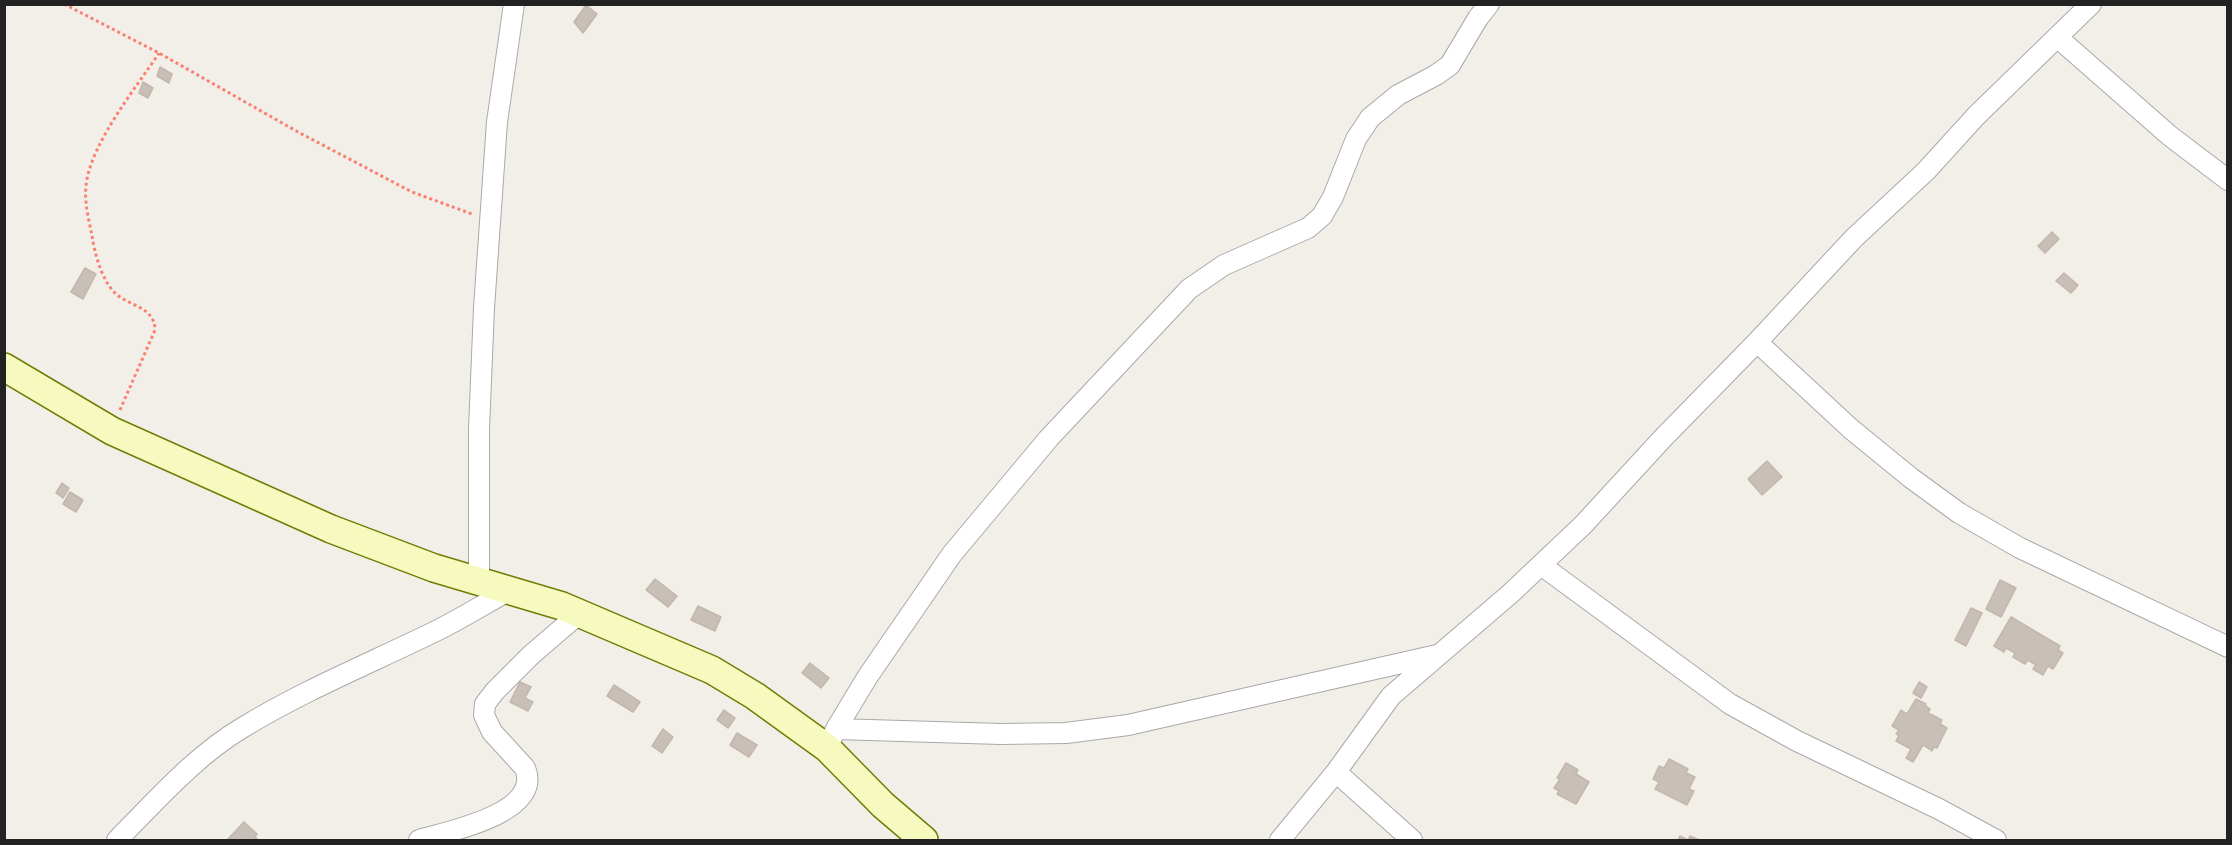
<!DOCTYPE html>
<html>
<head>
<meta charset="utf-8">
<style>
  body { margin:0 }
  #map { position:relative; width:2232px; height:845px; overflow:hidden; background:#f2efe9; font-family:"Varela Round",sans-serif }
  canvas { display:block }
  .frame { position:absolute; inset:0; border:6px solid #222; pointer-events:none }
</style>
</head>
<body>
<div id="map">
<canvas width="2232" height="845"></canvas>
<div class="frame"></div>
</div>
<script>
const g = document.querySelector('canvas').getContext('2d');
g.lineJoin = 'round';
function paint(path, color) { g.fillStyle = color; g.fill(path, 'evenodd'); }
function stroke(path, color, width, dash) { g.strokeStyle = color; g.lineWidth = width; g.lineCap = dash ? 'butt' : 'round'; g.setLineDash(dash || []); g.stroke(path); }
const building = new Path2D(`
  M586,5L597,14L583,33L574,22Z
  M160,67L172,74L169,83L157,76Z
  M143,82L153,88L148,98L139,93Z
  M2052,232L2059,239L2045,253L2038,246Z
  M85,268L96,274L83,299L71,292Z
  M2064,273L2078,285L2071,293L2056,281Z
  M1767,461L1782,477L1762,495L1748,479Z
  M62,483L69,488L63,498L56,493Z
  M70,492L83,500L76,512L63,504Z
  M655,579L677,596L668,607L646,590Z
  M2000,580L2016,588L2001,617L1986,609Z
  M698,606L721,617L715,631L691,620Z
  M1971,608L1982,613L1966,646L1955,640Z
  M2011,617L2060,646L2058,650L2063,653L2053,669L2048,666L2043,675L2033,669L2036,665L2028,660L2025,664L2013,657L2015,653L2006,648L2004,652L1994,646Z
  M810,663L829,678L821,688L802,673Z
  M520,682L531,687L525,698L533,702L528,711L510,702Z
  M1919,682L1927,687L1921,698L1913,693Z
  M614,685L640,702L633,712L607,696Z
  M1916,699L1926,704L1925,706L1930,709L1928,713L1942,720L1940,724L1947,728L1937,748L1934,747L1932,751L1923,745L1913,762L1906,758L1911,749L1896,741L1899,736L1896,734L1899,730L1892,726L1901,710L1907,714Z
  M724,710L735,718L728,728L717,720Z
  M663,729L673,737L662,753L652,746Z
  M737,733L757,745L749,757L730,745Z
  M1669,759L1688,769L1686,773L1695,777L1689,789L1694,791L1687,805L1655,789L1659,782L1653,779L1659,766L1664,768Z
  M1566,763L1578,770L1576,774L1589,782L1576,804L1557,794L1559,791L1554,788L1560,779L1557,778Z
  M244,822L257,834L255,837L258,840H229L228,839Z
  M1680,836L1688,840L1690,836L1699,840H1678Z`);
paint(building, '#c7bfb8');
stroke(building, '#c4b6ab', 1.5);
const street = new Path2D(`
  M2057,37L2170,136L2228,180
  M1757,342L1851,429L1911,478L1959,513L2020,548L2228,647
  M1541,565L1730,704L1797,741L1939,809L1996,840
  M479,580V429L484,308L497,122L514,4
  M836,729L1001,734L1066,733L1128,725L1437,655
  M827,748L836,729L868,676L952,554L1049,438L1189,289L1224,265L1308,228L1322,216L1333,197L1356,139L1370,118L1398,95L1436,75L1450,65L1478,18L1489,4
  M1336,772L1412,840
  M117,840C156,801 195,756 242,728C304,690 373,662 438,630C462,618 486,603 510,590
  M419,840C447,832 544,813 525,768L492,732L484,715L485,704L495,691L531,655L580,613
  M1280,840L1336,772L1391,696L1510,594L1583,525L1663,438L1757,342L1854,238L1926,171L1976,116L2091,4`);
const secondary = new Path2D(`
  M4,367L112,431L331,529L434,568L562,606L712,670L755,696L827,748L883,805L924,840`);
stroke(street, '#a9a9a9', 22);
stroke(secondary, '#707d05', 30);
stroke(new Path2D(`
  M64,4L159,53L298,132L412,192L472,214
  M120,410L155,330C155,306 127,306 114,292C101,278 95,254 92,236C89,220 84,202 86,186C90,144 136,88 159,53`), '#fa8072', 3, [3, 3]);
stroke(street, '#fff', 20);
stroke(secondary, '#f7fabf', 27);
</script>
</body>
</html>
